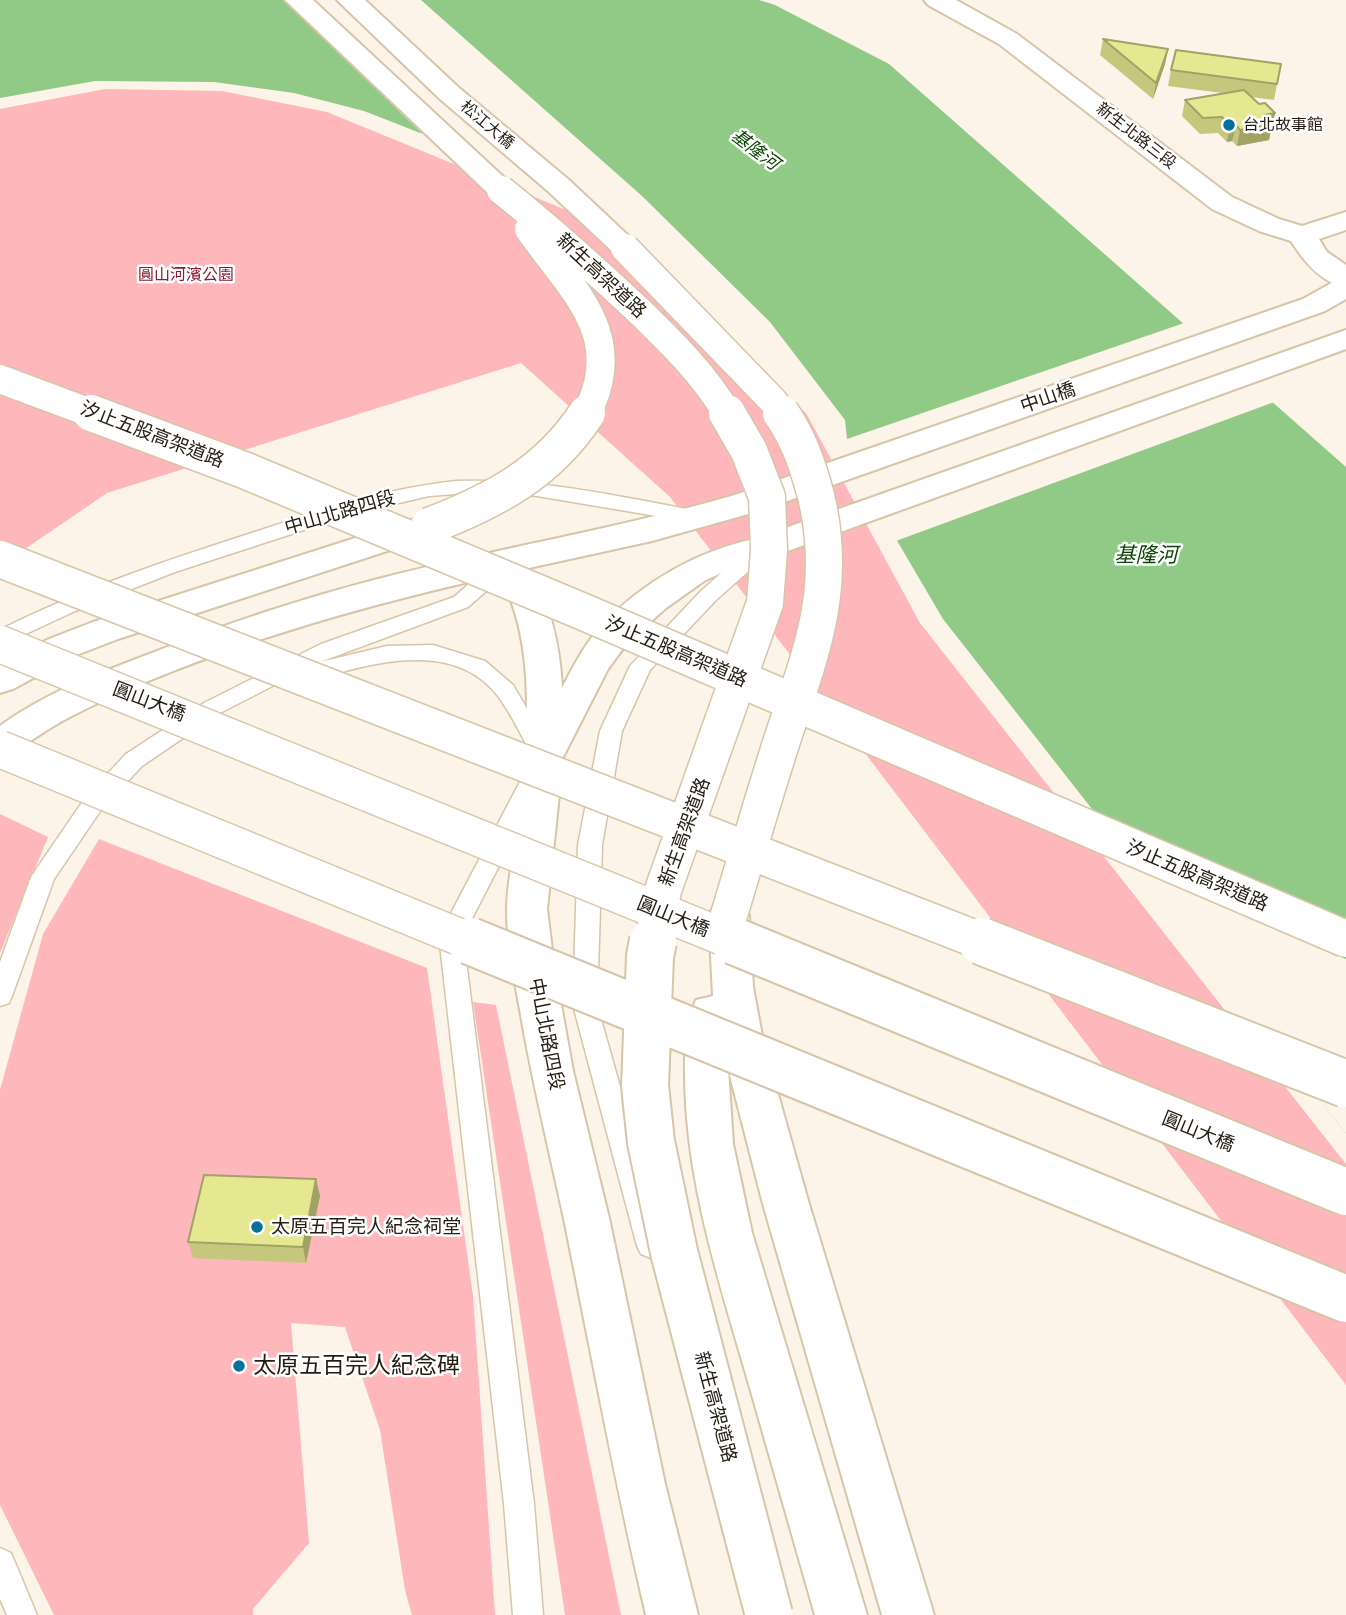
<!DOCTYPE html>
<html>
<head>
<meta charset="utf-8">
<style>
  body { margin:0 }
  canvas { display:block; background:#fcf4e8 }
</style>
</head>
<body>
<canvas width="1346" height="1615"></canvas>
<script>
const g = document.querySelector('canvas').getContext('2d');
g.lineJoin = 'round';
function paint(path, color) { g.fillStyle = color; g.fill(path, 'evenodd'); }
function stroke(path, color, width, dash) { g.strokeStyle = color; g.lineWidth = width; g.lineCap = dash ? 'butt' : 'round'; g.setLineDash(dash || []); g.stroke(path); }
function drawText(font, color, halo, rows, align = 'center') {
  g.font = font + ' Quicksand,"Noto Sans TC",sans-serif'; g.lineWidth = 5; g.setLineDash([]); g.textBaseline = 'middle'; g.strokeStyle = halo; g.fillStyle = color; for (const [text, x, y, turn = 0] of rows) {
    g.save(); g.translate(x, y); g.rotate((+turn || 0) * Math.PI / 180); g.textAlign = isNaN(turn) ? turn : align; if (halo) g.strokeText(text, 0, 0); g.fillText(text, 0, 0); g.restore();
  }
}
paint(new Path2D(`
  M105,89L222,91L327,112L615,230L806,413L920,623L1346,1164V1385L670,497L521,363L107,493L0,566V109Z
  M0,814L48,837L0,953Z
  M99,839L427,968L473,1296L495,1615H412L405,1590L380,1430L345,1327L291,1323L309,1543L253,1609V1615H54L0,1505V1090L43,934Z
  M473,1002L496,1005L621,1615H565Z`), '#feb7ba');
paint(new Path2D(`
  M0,0H759L775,5L889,64L1346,467V1133L943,619L822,413L625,224L492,161L364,111L294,93L214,82L95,81L0,98Z`), '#91c986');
paint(new Path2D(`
  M285,0H421L642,196L770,322L845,420L847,439L1187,322L1277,401L893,542L819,415L623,227L491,165L429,140Z
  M1138,870L1346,959V1133Z`), '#fcf4e8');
const service = new Path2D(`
  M456,481C538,478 618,496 698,511L705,513L708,517L705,521L698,523L537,496L483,492L429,496L356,513L175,572L73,612L0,646V630C85,587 174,558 264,529C328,508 389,488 456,481Z
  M762,541L769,543L772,548L769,553L715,601L650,670L622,731L602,845L597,1005L665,1246L661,1254L651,1258L641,1254L637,1246L573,1005L578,845L600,731L630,666L701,591L755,543Z
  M501,560L508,562L511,567L508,572L468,607L320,662L387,646L433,645L485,661L513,685L555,757L463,936L534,1504L543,1615H513L504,1504L439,936L533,757C522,737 512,715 498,696C462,649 399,657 349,670C333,675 308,683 292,676L220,713L142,766L101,810L54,879L12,996L9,1003L0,1006V962L31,877L85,798L126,754L204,703L321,644L454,597L494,562Z
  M0,1548L11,1553L37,1615H7L0,1599Z`);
const minor = new Path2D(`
  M924,0H956L1017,34L1232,197L1279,219L1302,226L1346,212V230L1319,239L1327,252L1346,265V288C1321,282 1304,262 1291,241L1259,231L1212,209L999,44L928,5Z`);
const primary = new Path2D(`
  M1346,278V299L1325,311L759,511L652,541L529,568C551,606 560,645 562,688C573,667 585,643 602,625C643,582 697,551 754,539L1346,330V349L774,556L741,564L704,581L666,608L627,643L608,669L563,757L547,909L554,966L573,1071L609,1218L665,1484L698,1615H646C615,1484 591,1351 564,1219C549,1149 532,1081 520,1010C514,978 507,944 507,910C507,888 512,864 515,841C525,759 542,650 499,575C371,604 252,637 131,688C102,701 68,716 41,734C26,743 17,753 0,758V726C46,692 105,671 157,651C228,623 301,599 374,580C494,549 616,529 735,495L1303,299L1335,281Z`);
const trunk = new Path2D(`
  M285,0H313L511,184L515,190L511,196L501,198L491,196Z
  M337,0H365L458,87L569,180L635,242L640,248L635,254L625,257L615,254L549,192L440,99Z
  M427,515L439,518L444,526L439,534L118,639L74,656L13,689L0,693V663L49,639L93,622Z
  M729,900L743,904L749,915L753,987L763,1041L809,1204L934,1615H882L763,1204L728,1068L733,1144L752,1233L867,1615H815C794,1542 773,1468 752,1395C722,1290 685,1184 685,1073C685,1049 685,1022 696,1000L713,996L709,915L715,904Z`);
stroke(service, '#d8c5a8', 3);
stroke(minor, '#d8c5a8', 4);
stroke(primary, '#d8c5a8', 4);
stroke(trunk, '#d8c5a8', 4);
paint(service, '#fff');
paint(minor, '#fff');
paint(primary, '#fff');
paint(trunk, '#fff');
const trunkBridgeFar2 = new Path2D(`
  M501,190C549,228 593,268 638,310C671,342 705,375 728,415
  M529,229C572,291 628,335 586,415
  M625,248L774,402L782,415`);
const trunkBridgeFar1 = new Path2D(`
  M429,526C494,501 548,473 587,413
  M729,915C745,862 760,809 777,756C806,663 840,596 816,496C808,466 799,439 781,413
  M653,943L663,890L765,603L769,550L767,497L749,451L727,413`);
const trunkBridge = new Path2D(`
  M653,941L650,956L645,1086L651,1142L674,1252L769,1615`);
const motorwayBridgeFar2 = new Path2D(`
  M0,379L96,415`);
const motorwayBridgeFar1 = new Path2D(`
  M91,413L244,470L586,613L1346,939
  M0,559L986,943
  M0,644L738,943
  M0,749L474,943`);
const motorwayBridge = new Path2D(`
  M470,941L1346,1299
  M734,941L1346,1192
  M981,941L1346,1084`);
stroke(trunkBridgeFar2, '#d8c5a8', 31, []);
stroke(trunkBridgeFar1, '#d8c5a8', 39, []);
stroke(trunkBridge, '#d8c5a8', 50, []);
stroke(motorwayBridgeFar2, '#d8c5a8', 31, []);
stroke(motorwayBridgeFar1, '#d8c5a8', 39, []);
stroke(motorwayBridge, '#d8c5a8', 50, []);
stroke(trunkBridgeFar2, '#fff', 28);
stroke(trunkBridgeFar1, '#fff', 36);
stroke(trunkBridge, '#fff', 46);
stroke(motorwayBridgeFar2, '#fff', 28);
stroke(motorwayBridgeFar1, '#fff', 36);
stroke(motorwayBridge, '#fff', 46);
paint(new Path2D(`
  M1103,39L1168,49L1165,64L1153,99L1100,55Z
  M1171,70L1277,84L1274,100L1251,97L1259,104L1275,113L1269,140L1237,146L1232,141L1227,142L1218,133L1200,134L1182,116L1185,100L1222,93L1168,86Z
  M316,1179L320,1196L306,1263L193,1258L188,1242Z`), '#c5c77d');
paint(new Path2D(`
  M1168,49L1165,64L1153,99L1156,83Z
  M1275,113L1269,140L1237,146L1240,130L1264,115Z
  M1236,125L1232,141L1227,142L1230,126Z
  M316,1179L320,1196L306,1263L303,1247Z`), '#a0a266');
const building = new Path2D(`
  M1103,39L1168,49L1156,83Z
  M1176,50L1281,64L1277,84L1171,70Z
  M1244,90L1259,104L1265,103L1275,113L1264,115L1273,124L1240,130L1236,125L1230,126L1222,117L1203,118L1185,100Z
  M204,1175L316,1179L303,1247L188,1242Z`);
paint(building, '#e5e791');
stroke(building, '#a0a266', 2);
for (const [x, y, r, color] of [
  [1229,125,7,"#02729d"],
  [257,1227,7,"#02729d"],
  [239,1366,7,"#02729d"]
]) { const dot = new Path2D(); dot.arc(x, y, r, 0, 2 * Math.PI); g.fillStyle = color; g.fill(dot); stroke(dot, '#fff', 2.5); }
drawText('16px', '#231c11', '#fff', [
  ["松江大橋",487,125,40],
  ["新生北路三段",1136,136,38]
]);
drawText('16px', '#231c11', '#fff', [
  ["台北故事館",1243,125]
], 'left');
drawText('16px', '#861e31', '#fff', [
  ["圓山河濱公園",186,275]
]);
drawText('italic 18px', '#0b4400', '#fff', [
  ["基隆河",755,150,37]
]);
drawText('19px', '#231c11', '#fff', [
  ["新生高架道路",601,276,43],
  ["中山橋",1048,398,-19],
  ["汐止五股高架道路",152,435,21],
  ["中山北路四段",340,513,-16],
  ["汐止五股高架道路",676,652,23],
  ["圓山大橋",149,702,21],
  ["新生高架道路",685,832,-70],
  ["汐止五股高架道路",1197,876,23],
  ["圓山大橋",673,917,22],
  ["中山北路四段",546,1034,79],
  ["圓山大橋",1198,1132,22],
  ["新生高架道路",715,1407,75]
]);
drawText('19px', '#231c11', '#fff', [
  ["太原五百完人紀念祠堂",271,1227]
], 'left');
drawText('italic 21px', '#0b4400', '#fff', [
  ["基隆河",1146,556]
]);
drawText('23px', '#231c11', '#fff', [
  ["太原五百完人紀念碑",253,1366]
], 'left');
</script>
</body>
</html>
